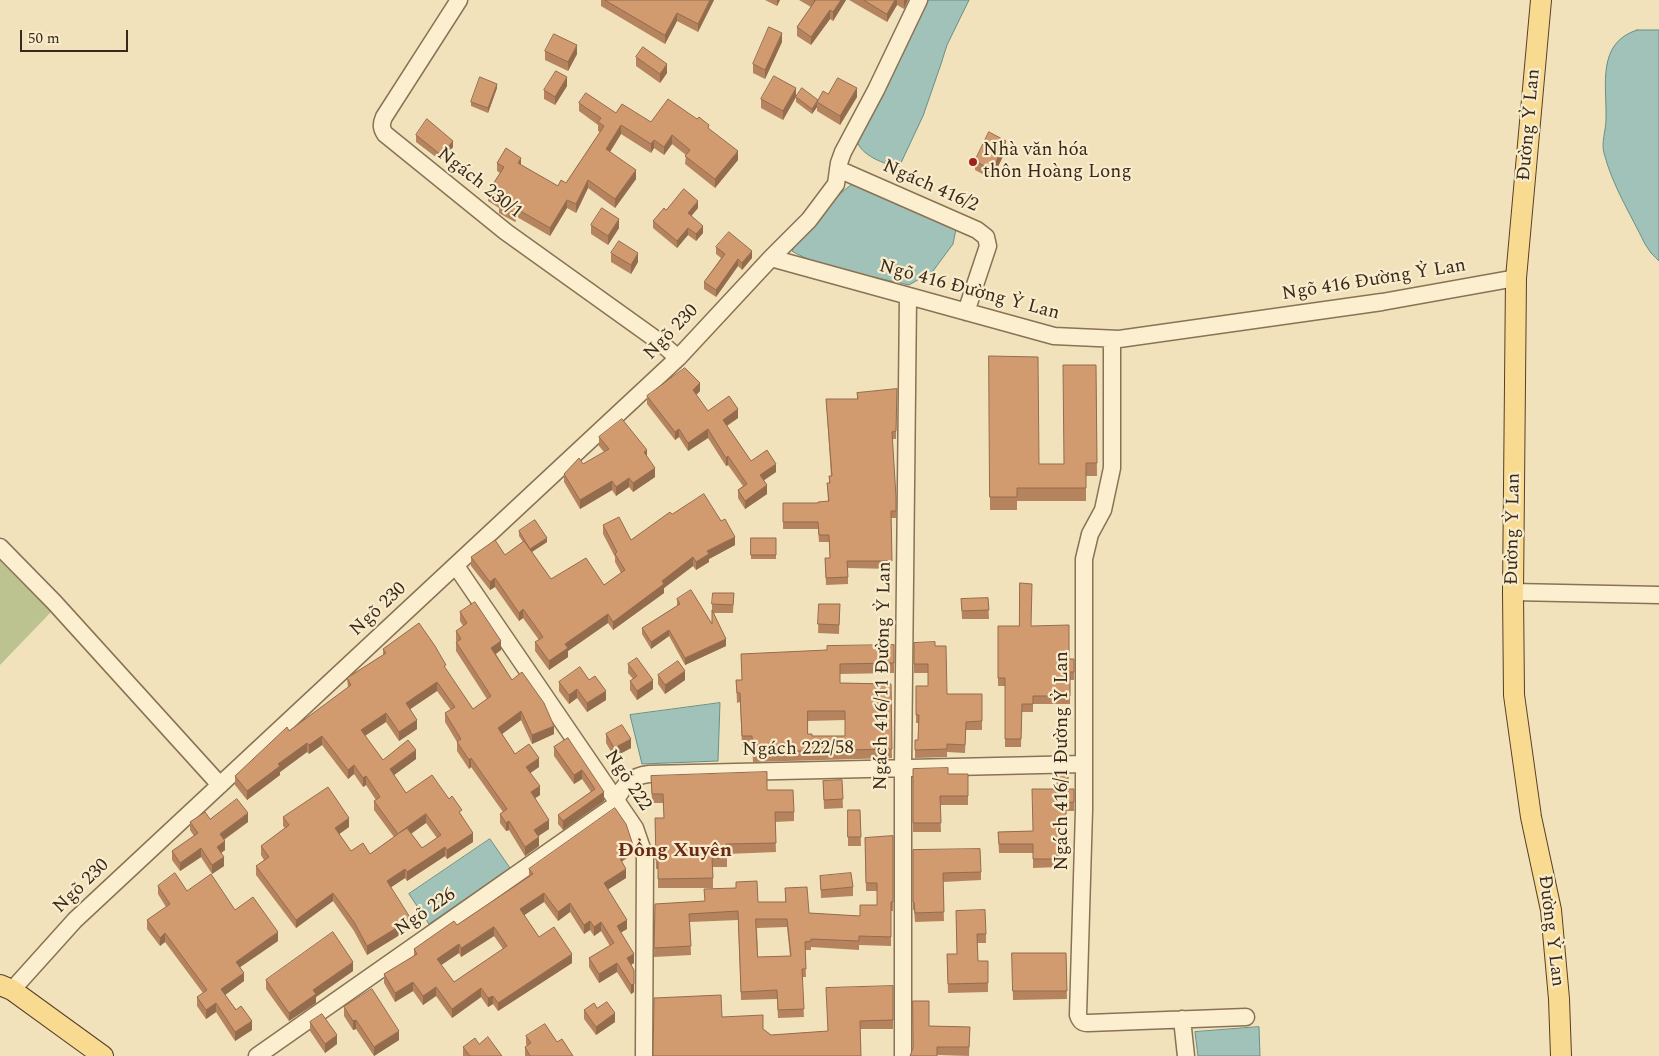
<!DOCTYPE html>
<html>
<head>
<meta charset="utf-8">
<style>
  body { margin:0 }
  #map { position:relative; width:1659px; height:1056px; overflow:hidden; background:#f1e2bc; font-family:Spectral,serif }
  canvas { display:block }
  .scale { position:absolute; left:20px; top:30px; width:108px; height:22px; box-sizing:border-box; border:2px solid #38291a; border-top:0; padding-left:6px; font-size:15px; line-height:18px; white-space:nowrap; color:#38291a; -webkit-text-stroke:4px #f8eccc; paint-order:stroke }
</style>
</head>
<body>
<div id="map">
<canvas width="1659" height="1056"></canvas>
<div class="scale">50 m</div>
</div>
<script>
const g = document.querySelector('canvas').getContext('2d');
g.lineJoin = 'round';
function paint(path, color) { g.fillStyle = color; g.fill(path, 'evenodd'); }
function stroke(path, color, width, dash) { g.strokeStyle = color; g.lineWidth = width; g.lineCap = dash ? 'butt' : 'round'; g.setLineDash(dash || []); g.stroke(path); }
function drawText(font, color, halo, rows, align = 'center') {
  g.font = font + ' Spectral,serif'; g.lineWidth = 4.5; g.setLineDash([]); g.textBaseline = 'middle'; g.strokeStyle = halo; g.fillStyle = color; for (const [text, x, y, turn = 0] of rows) {
    g.save(); g.translate(x, y); g.rotate((+turn || 0) * Math.PI / 180); g.textAlign = isNaN(turn) ? turn : align; if (halo) g.strokeText(text, 0, 0); g.fillText(text, 0, 0); g.restore();
  }
}
paint(new Path2D(`
  M0,555L52,611L0,665Z`), '#bcc390');
const water = new Path2D(`
  M929,0H969L947,45L941,64L923,116L899,167C886,165 859,155 857,140Z
  M1637,30H1659V261L1651,253L1645,244C1631,215 1612,185 1604,153C1601,143 1606,130 1606,119C1607,86 1596,43 1637,30Z
  M854,183L956,229L953,244L933,271L909,285C876,277 819,268 792,251C803,229 834,196 854,183Z
  M720,703L718,761L642,764L630,715Z
  M490,839L510,868L429,924L409,894Z
  M1259,1027L1260,1056H1198L1195,1032Z`);
paint(water, '#a0c2b8');
stroke(water, '#679086', 1);
const minor = new Path2D(`
  M459,0L384,117C381,124 381,128 385,134L506,232L661,343L678,358
  M919,0L876,90L843,152L839,163L836,184L809,220L771,258L1054,336L1119,339L1382,302L1516,278
  M838,169L977,230L986,237L988,246L966,312
  M1112,339V468L1103,510L1090,534L1084,559V810L1078,1015C1080,1021 1082,1023 1088,1023L1246,1017
  M0,547L54,602L220,785
  M456,566L635,828L645,857L644,1056
  M1513,592L1659,595
  M616,800C624,785 631,776 649,774L1084,764
  M12,990L75,920L678,358L771,258
  M1182,1019L1186,1056
  M257,1056L618,803
  M903,1056V768L908,296`);
const major = new Path2D(`
  M1541,0L1516,278L1513,592L1514,695L1531,817L1551,910L1559,999L1561,1056
  M0,985L12,990L103,1056`);
stroke(minor, '#8a7254', 19);
stroke(major, '#573f29', 22);
stroke(minor, '#fbefd0', 16);
stroke(major, '#f8da90', 20);
paint(new Path2D(`
  M601,0H714L698,32L677,21L665,44L601,6Z
  M765,0H780L777,6Z
  M799,0H846L833,21L830,19L811,45L797,36V27L811,7Z
  M849,0H908L904,9L897,5L887,22Z
  M782,42L765,79L753,73V64Z
  M545,51L577,54L568,71L545,60Z
  M636,57L667,73L660,83L636,66Z
  M567,86L555,105L544,99V90Z
  M497,88L488,113L471,106V102Z
  M828,94L857,97L840,125L817,111V107L812,114L796,102V97L818,100Z
  M796,97L783,120L761,108V99Z
  M579,103L651,122L709,129L738,160L715,188L685,164L686,155L672,144L664,155L654,148L651,153L621,134L610,152L636,179L615,208L588,188L576,213L567,208L550,236L517,217L515,222L499,213V208L488,201V192L500,173L497,171V163L521,165L558,186L566,183L600,132L598,131V125L579,111Z
  M416,135L453,147L441,161L416,142Z
  M1006,150L992,179L975,170V161Z
  M698,208L691,216L703,233L696,241L688,235L677,248L653,228V221L666,210Z
  M591,225L619,228L608,245L591,234Z
  M716,247L752,258L742,270L738,266L716,297L704,289V282L721,258L716,254Z
  M611,253L638,262L631,274L611,262Z
  M989,356L1039,464H1064L1096,365L1097,476H1086V501H1017V510H990Z
  M897,389L896,439H892L896,504V518H891L892,569L848,568V584L826,585L825,558H830L829,542H819L818,529H783V503H818L828,501L827,483H829V476H831L826,399H857V393Z
  M700,391L696,395L708,411L738,418L727,426L751,461L776,472L764,480L767,494L745,509L738,498V490L743,486L728,465L726,466L708,438L688,451L679,437L675,440L647,404V396Z
  M599,437L647,457L655,477L633,492L629,487L616,496L612,490L580,509L564,482V474L583,464L604,452L599,446Z
  M672,514L735,545L709,559V562L696,570L693,566L664,588V593L613,630L608,623L568,651V657L549,670L535,651V642L539,640L523,618L519,621L495,587L490,590L471,566V557L505,555L523,542L519,536V531L547,542L532,552L551,579L604,585L621,573L615,562V557L603,534V525L631,540Z
  M751,538H776V559H751Z
  M734,593L733,613H714L726,646L685,665L669,636L651,649L642,634V628L677,606V599L712,624V604Z
  M988,598L989,619H962L961,599Z
  M819,604H840L839,634L818,633Z
  M460,612L501,650L496,654L512,680L554,734L532,744L521,720L502,734L515,754L539,767L530,773L540,795L535,798L549,829L538,836L539,846L525,856L509,830L506,831L500,823V814L503,812L471,767L469,769L457,751V742L445,722V713L451,710L437,691L410,709L417,729L399,741L386,722L365,736L383,760L416,759L394,775L406,793L449,799L462,816L473,842L447,859L445,856L407,881L405,878L391,887L411,928L367,955L354,931L333,901L296,928L256,875V866L264,860L261,855V846L285,828L283,826V817L349,827L339,834L351,851L370,854L394,837L374,810V801L376,800L366,785L363,787L354,774L348,779L322,745L309,754L307,752L280,772V775L247,800L235,785V776L289,731L348,688L347,678L383,655V649L446,670L473,709L487,699L456,651V642H457L456,640V631L463,626L460,621ZM426,823L437,838L422,848L411,834Z
  M998,626H1031L1069,659H1074V680H1070V704H1033V712H1022L1021,747H1005V686H998Z
  M914,643L935,646L947,694H982V730H966L965,753L947,752V757L915,758V740H918L919,723H916V686H928V673H914Z
  M894,645V673L840,674V683L891,684L892,758L753,762L752,746H742L740,702L737,703L736,680H742L827,650ZM845,720V736H812L808,734V721Z
  M628,664L653,689L637,700L630,690V681L633,679L628,673Z
  M658,675L685,680L665,694L658,684Z
  M559,682L606,700L587,712L577,698L569,704L559,691Z
  M606,734L631,748L614,757L606,743Z
  M568,738L604,801L563,830L558,824V815L591,792L582,779L574,784L554,756V747Z
  M913,769L948,774H968V805H940L941,832H913Z
  M651,776L767,790L794,812V821L775,822L776,852L727,854V867H713V888H658V869H656L655,818H664L663,803H652Z
  M842,780L843,808L824,809L823,781Z
  M1068,789H1074V811H1066V826H1060V867L1033,868V853H999L998,832L1033,831Z
  M848,810H860L861,846H848Z
  M210,819L248,822L224,840L225,850L221,853L224,866L212,874L201,857L180,871L172,860V851L194,836L190,830V822Z
  M893,836V911H891V946L859,945V950L811,947V950H805L806,977H802L804,1017L778,1018L777,999L741,1000L738,920L690,922L691,955L654,957L655,904L705,901L704,889L758,902H785V888L809,913L860,916L877,905V891H866L865,838ZM787,927L790,956L758,957L757,928Z
  M913,850L981,872V880L943,882L944,921L915,922L914,910H913Z
  M633,854L622,861L626,878L608,889L627,929L621,932L634,963L631,965L634,970V992L631,994L617,972L599,983L589,967V958L610,946L601,931L594,936L590,930L584,934L570,912L558,921L544,902L524,915L539,937L572,963L498,1011L493,1004L488,1007L481,997L452,1018L436,996L423,1005L413,991L395,1002L384,983V974L414,956V949L457,925L529,877V869ZM494,936L503,949L454,982L441,965L459,953L461,957Z
  M820,876L853,887V896L821,898Z
  M158,886L187,891L235,910L278,941L240,967L244,981L225,995L252,1030L235,1041L216,1012L206,1019L197,1006V997L203,993L165,942L160,946L147,929V920L166,907L158,894Z
  M956,920L986,934V943H977L978,961H988V992L948,993L947,954H957Z
  M1012,953H1066L1067,999L1013,1000Z
  M353,971L316,997V1003L289,1021L266,989V980Z
  M893,986V1029H860L861,1056H653L722,1017L763,1029L771,1035L828,1031Z
  M344,1007L399,1040L374,1056L356,1029L353,1030L344,1016Z
  M597,1008L615,1022L596,1035L584,1019V1010Z
  M310,1022L337,1044L325,1053L310,1031Z
  M929,1026L970,1027L969,1056L937,1055Z
  M526,1036L557,1042L573,1056H525V1047L527,1046L526,1044Z
  M479,1044L502,1056H463V1047Z`), '#b5845f');
paint(new Path2D(`
  M710,0H714L698,32V24Z
  M777,0H780L777,6Z
  M841,0H846L833,21V12Z
  M895,0H897V5L887,22V14Z
  M904,0H908L904,9Z
  M830,10V19L811,45V37Z
  M677,13V21L665,44V35Z
  M782,33V42L765,79V70Z
  M577,45V54L568,71V62Z
  M667,64V73L660,83V74Z
  M567,77V86L555,105V97Z
  M497,84V88L488,113V108Z
  M796,88V97L783,120V111Z
  M857,88V97L840,125V116Z
  M817,103V107L812,114V109Z
  M621,125V134L606,158V149Z
  M672,135V144L664,155V147Z
  M654,140V148L651,153V144Z
  M453,141V147L441,161V155Z
  M1006,141V150L992,179V170Z
  M738,151V160L715,188V179Z
  M521,158V166L518,163Z
  M636,170V179L615,208V199Z
  M588,180V188L576,213V204Z
  M567,200V208L550,236V228Z
  M698,201V208L688,220V213Z
  M517,209V217L515,222V213Z
  M619,219V228L608,245V236Z
  M703,226V233L696,241V234Z
  M688,228V235L677,248V241Z
  M752,251V258L742,270V263Z
  M638,253V262L631,274V265Z
  M738,259V266L716,297V290Z
  M700,383V391L693,398V390Z
  M738,409V418L723,428V420Z
  M679,429V437L675,440V432Z
  M708,429V438L688,451V443Z
  M647,450V458L644,452Z
  M728,456V465L726,466V458Z
  M776,464V472L760,483V475Z
  M655,468V477L633,492V483Z
  M629,478V487L616,496V487Z
  M612,481V490L580,509V500Z
  M767,485V494L745,509V501Z
  M735,537V545L709,559V562L696,570V562L707,551Z
  M547,538V542L530,553V549Z
  M693,557V566L664,588V593L613,630V622L662,581Z
  M495,578V587L490,590V582Z
  M523,609V618L519,621V613Z
  M608,614V623L568,651V657L549,670V661L565,644Z
  M669,630V636L651,649V642Z
  M726,639V646L685,665V658Z
  M501,641V650L491,657V648Z
  M685,671V680L665,694V685Z
  M653,680V689L637,700V691Z
  M437,682V691L406,712V703Z
  M577,689V698L569,704V695Z
  M606,691V700L587,712V703Z
  M521,711V720L498,737V728Z
  M386,713V722L361,738V730Z
  M417,720V729L399,741V732Z
  M554,726V734L532,744V735Z
  M322,736V745L309,754V745Z
  M631,739V748L614,757V748Z
  M307,743V752L280,772V775L247,800V791L278,764Z
  M416,750V759L390,778V769Z
  M471,758V767L469,769V760Z
  M539,758V767L526,776V767Z
  M354,765V774L348,779V770Z
  M582,770V779L574,784V775Z
  M366,776V785L363,787V778Z
  M540,786V795L531,801V792Z
  M604,792V801L563,830V821Z
  M248,813V822L220,842V834Z
  M426,814V823L399,842V833Z
  M349,818V827L335,837V828Z
  M549,820V829L534,839V830Z
  M509,821V830L506,831V823Z
  M473,833V842L447,859V850Z
  M539,837V846L525,856V847Z
  M225,841V850L217,856V847Z
  M633,845V854L618,864V855Z
  M445,847V856L407,881V872Z
  M201,848V857L180,871V863Z
  M224,857V866L212,874V865Z
  M405,869V878L387,890V881Z
  M626,869V878L604,892V883Z
  M333,893V901L296,928V920Z
  M544,893V902L520,918V909Z
  M570,903V912L558,921V912Z
  M411,919V928L367,955V946Z
  M627,920V929L617,935V926Z
  M590,921V930L584,934V925Z
  M601,922V931L594,936V927Z
  M494,927V936L461,957V948Z
  M278,932V941L236,970V962Z
  M165,933V942L160,946V938Z
  M459,944V953L437,968V959Z
  M572,954V963L498,1011V1003Z
  M634,954V963L627,967V958Z
  M353,962V971L316,997V1003L289,1021V1013L313,990Z
  M617,963V972L599,983V974Z
  M244,973V981L221,998V989Z
  M413,982V991L395,1002V993Z
  M634,984V992L631,994V985Z
  M436,987V996L423,1005V996Z
  M481,988V997L452,1018V1009Z
  M493,996V1004L488,1007V998Z
  M216,1003V1012L206,1019V1010Z
  M615,1013V1022L596,1035V1027Z
  M356,1020V1029L353,1030V1021Z
  M252,1021V1030L235,1041V1032Z
  M399,1031V1040L374,1056V1047Z
  M337,1035V1044L325,1053V1044Z`), '#936c4e');
const building = new Path2D(`
  M605,0H710L698,24L677,13L665,35Z
  M814,0H841L833,12L830,10L811,37L797,27L815,1Z
  M864,0H895L887,14Z
  M769,27L782,33L765,70L753,64Z
  M554,34L577,45L568,62L545,51Z
  M643,47L667,64L660,74L636,57Z
  M556,71L567,77L555,97L544,90Z
  M774,76L796,88L783,111L761,99Z
  M480,77L497,84L488,108L471,102Z
  M838,78L857,88L840,116L817,102L823,91L828,94Z
  M802,88L818,100L812,109L796,97Z
  M586,93L616,113L622,104L651,122L668,99L697,119L699,117L709,125L708,128L738,151L715,179L685,156L690,150L672,135L664,147L654,140L651,144L621,125L606,149L636,170L615,199L588,180L576,204L567,200L550,228L517,209L515,213L499,204L501,201L488,192L504,167L497,163L506,148L521,158L518,163L558,186L561,180L566,183L604,126L598,122L601,118L579,103Z
  M427,119L453,141L441,155L416,135Z
  M989,132L1006,141L992,170L975,161Z
  M684,189L698,201L688,213L703,226L696,234L688,228L677,241L653,221L664,208L666,210Z
  M602,208L619,219L608,236L591,225Z
  M729,232L752,251L742,263L738,259L716,290L704,282L725,254L716,247Z
  M619,241L638,253L631,265L611,253Z
  M989,356L1038,357L1039,464H1064L1063,365H1096L1097,463H1086V488H1017V497H990Z
  M685,368L700,383L693,390L708,411L729,396L738,409L723,420L751,461L767,450L776,464L760,475L767,485L745,501L738,490L747,484L728,456L726,458L708,429L688,443L679,429L675,432L647,396Z
  M897,389L896,431L892,432L896,497V511H891L892,561H847L848,577L826,578L825,558H830L829,535H819L818,522H783V503H818V502L829,501L827,483H830L829,476H832L826,399H858L857,393Z
  M622,419L647,450L644,452L655,468L633,483L629,478L616,487L612,481L580,500L564,474L579,458L583,464L609,449L599,437Z
  M704,494L721,521L725,519L735,537L707,551L709,554L696,562L693,557L662,581L664,584L613,622L608,614L565,644L568,648L549,661L535,642L543,637L523,609L519,613L495,578L490,582L471,557L495,540L505,555L524,541L551,579L586,558L604,585L625,570L615,554L617,552L603,525L619,517L631,540L670,512L672,514Z
  M535,520L547,538L530,549L519,531Z
  M751,538H776V555H751Z
  M1020,583L1032,584L1031,626L1069,625V659H1074V672H1070V696H1033V704H1022L1021,739H1005V678H998V626H1019Z
  M691,590L712,624V610L726,639L685,658L669,630L651,642L642,628L680,604L677,599Z
  M713,593H734L733,605L712,604Z
  M988,598L989,610L962,611L961,599Z
  M475,602L501,641L491,648L512,680L522,672L544,703L554,726L532,735L521,711L498,728L515,754L529,744L539,758L526,767L540,786L531,792L549,820L534,830L539,837L525,847L509,821L506,823L500,814L507,809L471,758L469,760L457,742L461,739L445,713L455,707L437,682L406,703L417,720L399,732L386,713L361,730L383,760L408,740L416,750L390,769L406,793L432,775L449,799L452,796L462,810L459,812L473,833L447,850L445,847L407,872L405,869L387,881L411,919L367,946L354,922L333,893L296,920L256,866L269,857L261,846L289,825L283,817L328,787L349,818L335,828L351,851L363,843L370,854L398,834L374,801L380,797L366,776L363,778L354,765L348,770L322,736L309,745L307,743L278,764L280,766L247,791L235,776L287,727L289,731L351,685L347,678L386,653L383,649L419,623L435,646L446,665L444,666L473,709L491,696L456,642L461,639L456,631L467,623L460,612ZM426,814L441,835L422,848L407,828L399,833Z
  M819,604H840L839,625L818,624Z
  M935,642V646H946L947,694H982V721L966,722L965,745L947,744V749L915,750V740H918L919,715H916V686H928V664H914V643Z
  M894,645V663L840,664V683L891,684L892,749L753,752L752,736H742L740,693H737L736,680H742L741,654L827,650V646ZM808,711H845V736H812V734H808Z
  M637,658L653,680L637,691L630,681L637,676L628,664Z
  M678,661L685,671L665,685L658,675Z
  M580,667L589,680L595,676L606,691L587,703L577,689L569,695L559,682Z
  M622,725L631,739L614,748L606,734Z
  M568,738L604,792L563,821L558,815L595,789L582,770L574,775L554,747Z
  M948,768V774H968V796H940L941,823H913V769Z
  M1057,771H1068V789H1074V802L1066,803V817H1059L1060,859H1033V844H999L998,832L1033,831L1032,789H1057Z
  M767,772V790H793L794,812H775L776,843L726,844L727,858H712L713,878L658,879V860H656L655,818H664L663,794H652L651,776Z
  M842,780L843,799L824,800L823,781Z
  M237,799L248,813L220,834L225,841L217,847L224,857L212,865L201,848L180,863L172,851L198,833L190,822L205,812L210,819Z
  M615,808L626,824L633,845L618,855L626,869L604,883L627,920L617,926L634,954L627,958L634,970V984L631,985L617,963L599,974L589,958L614,943L601,922L594,927L590,921L584,925L570,903L558,912L544,893L520,909L539,937L554,927L572,954L498,1003L493,996L488,998L481,988L452,1009L436,987L423,996L413,982L395,993L384,974L417,954L414,949L454,921L457,925L533,874L529,869ZM494,927L507,946L454,982L437,959L459,944L461,948Z
  M848,810H860L861,837H848Z
  M893,836V902H891V937L859,936V941L811,939V941L805,942L806,969H802L804,1009L778,1010L777,990L741,992L738,911L689,914L691,946L654,948L655,904L705,901L704,889L736,888V882L757,881L758,902H786L785,888L807,887L809,913L860,916V905H877V883H866L865,838ZM756,919H787L791,956L758,957Z
  M980,849L981,872L943,873L944,912L915,913L914,902H913V850Z
  M175,873L187,891L211,874L235,910L253,897L278,932L236,962L244,973L221,989L236,1010L241,1006L252,1021L235,1032L216,1003L206,1010L197,997L207,990L165,933L160,938L147,920L170,904L158,886Z
  M851,873L853,887L821,890L820,876Z
  M985,910L986,934H977L978,961H988V983L948,984L947,954H957L956,911Z
  M333,932L353,962L313,990L316,994L289,1013L266,980Z
  M1012,953H1066L1067,991H1013Z
  M893,986V1020L860,1021L861,1056H653L654,998L721,995L722,1017L763,1015V1029L771,1035L828,1031L826,988Z
  M372,989L399,1031L374,1047L356,1020L353,1021L344,1007Z
  M913,1001H929V1026L970,1027L969,1047H937V1056H910L913,1048Z
  M607,1002L615,1013L596,1027L584,1010L594,1003L597,1008Z
  M322,1014L337,1035L325,1044L310,1022Z
  M545,1024L557,1042L562,1039L573,1056H530L525,1047L531,1043L526,1036Z
  M488,1037L502,1056H470L463,1047L475,1038L479,1044Z`);
paint(building, '#d29a6f');
stroke(building, '#936c4e', 1);
for (const [x, y, r, color] of [
  [973,162,5,"#9d2120"]
]) { const dot = new Path2D(); dot.arc(x, y, r, 0, 2 * Math.PI); g.fillStyle = color; g.fill(dot); stroke(dot, '#f8eccc', 2); }
drawText('19px', '#38291a', '#f8eccc', [
  ["Đường Ỷ Lan",1530,125,-85],
  ["Ngách 230/1",479,184,38],
  ["Ngách 416/2",930,187,24],
  ["Ngõ 416 Đường Ỷ Lan",1374,281,-9],
  ["Ngõ 416 Đường Ỷ Lan",969,291,15],
  ["Ngõ 230",672,333,-46],
  ["Đường Ỷ Lan",1514,529,-89],
  ["Ngõ 230",379,610,-43],
  ["Ngách 416/11 Đường Ỷ Lan",884,676,-89],
  ["Ngách 222/58",798,750,-1],
  ["Ngách 416/1 Đường Ỷ Lan",1063,761,-90],
  ["Ngõ 222",627,781,56],
  ["Ngõ 230",82,887,-44],
  ["Ngõ 226",426,913,-35],
  ["Đường Ỷ Lan",1550,931,83]
]);
drawText('19px', '#38291a', '#f8eccc', [
  ["Nhà văn hóa",983,151],
  ["thôn Hoàng Long",983,173]
], 'left');
drawText('bold 20px', '#682917', '#f8eccc', [
  ["Đổng Xuyên",675,852]
]);
</script>
</body>
</html>
